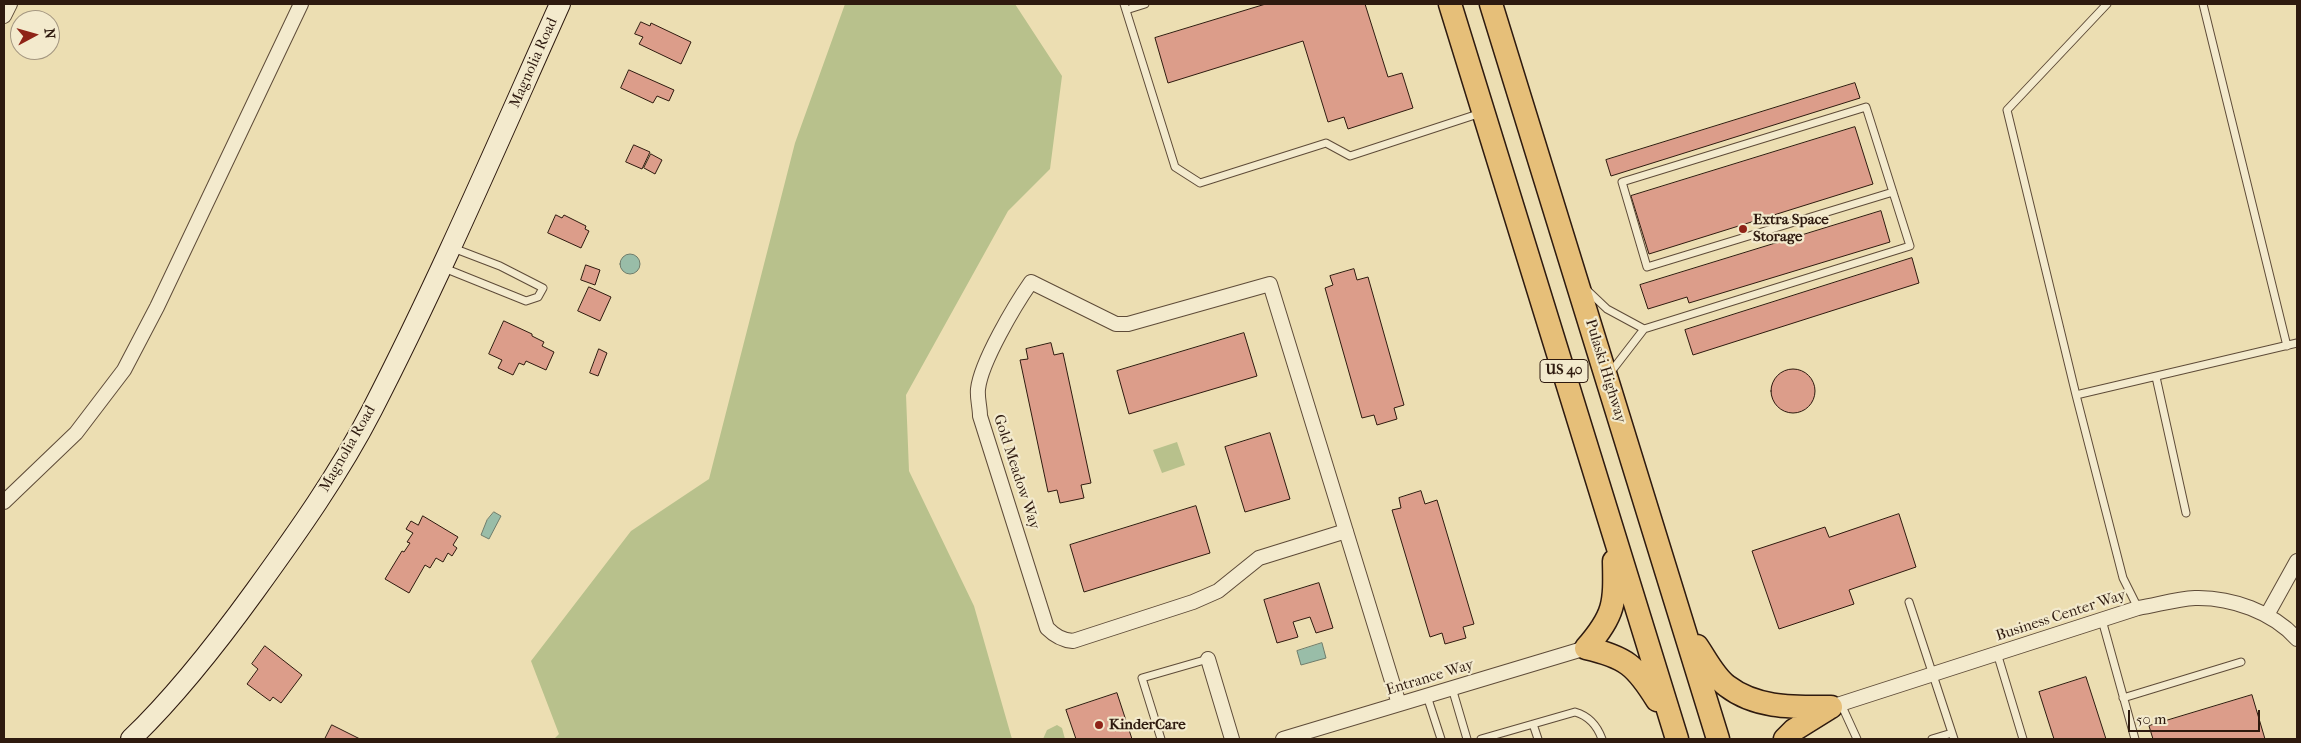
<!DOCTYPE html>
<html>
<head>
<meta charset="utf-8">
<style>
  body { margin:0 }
  #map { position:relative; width:2301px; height:743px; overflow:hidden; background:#ecdeb2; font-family:"IM FELL French Canon",serif }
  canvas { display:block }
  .frame { position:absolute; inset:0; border:5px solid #2e1a0f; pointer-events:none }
  .north { position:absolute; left:10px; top:10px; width:50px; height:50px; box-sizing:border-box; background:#f3eacd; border:1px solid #a49781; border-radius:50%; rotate:84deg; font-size:14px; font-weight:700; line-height:20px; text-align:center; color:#2e1a0f }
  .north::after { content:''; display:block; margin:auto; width:18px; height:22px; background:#8f2418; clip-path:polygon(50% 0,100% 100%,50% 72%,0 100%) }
  .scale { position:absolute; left:2128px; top:710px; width:132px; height:22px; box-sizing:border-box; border:2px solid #2e1a0f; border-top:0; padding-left:6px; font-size:15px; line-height:18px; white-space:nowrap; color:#2e1a0f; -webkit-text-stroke:4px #f3eacd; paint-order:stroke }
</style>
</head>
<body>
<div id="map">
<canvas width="2301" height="743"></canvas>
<div class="frame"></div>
<div class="north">N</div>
<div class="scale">50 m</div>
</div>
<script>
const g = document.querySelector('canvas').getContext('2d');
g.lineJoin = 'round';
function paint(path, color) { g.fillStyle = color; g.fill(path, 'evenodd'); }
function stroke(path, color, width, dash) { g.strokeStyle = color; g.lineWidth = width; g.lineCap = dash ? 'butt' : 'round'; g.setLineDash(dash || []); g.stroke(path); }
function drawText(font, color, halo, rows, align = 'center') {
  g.font = font + ' "IM FELL French Canon",serif'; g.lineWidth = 4.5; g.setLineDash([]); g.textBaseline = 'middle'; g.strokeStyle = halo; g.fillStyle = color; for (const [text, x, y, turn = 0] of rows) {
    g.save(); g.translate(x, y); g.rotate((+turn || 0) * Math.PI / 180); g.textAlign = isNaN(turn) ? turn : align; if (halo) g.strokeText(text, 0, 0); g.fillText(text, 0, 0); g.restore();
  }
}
paint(new Path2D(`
  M845,4H1015L1062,76L1050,169L1008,211L906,395L909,471L974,606L1012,739H554L559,734L531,661L631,531L709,479L795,143Z
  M1177,442L1185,465L1162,473L1153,450Z
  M1057,725L1062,728L1065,739H1043L1047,730Z`), '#b8c18c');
const water = new Path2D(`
  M620 264a10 10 0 1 1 20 0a10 10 0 1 1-20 0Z
  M494,512L501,516L489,539L481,535L487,520Z
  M1322,643L1326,658L1301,665L1297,651Z`);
paint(water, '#99bda8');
stroke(water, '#6e7c6b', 1);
const building = new Path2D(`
  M1266,4H1365L1388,77L1402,73L1413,108L1348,129L1344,117L1328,122L1303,41L1168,83L1155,38Z
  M641,22L650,26L651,23L691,42L681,64L639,44L643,37L635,34Z
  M629,70L674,90L669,101L657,96L653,103L621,88Z
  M1855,83L1860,98L1611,176L1606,160Z
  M1855,127L1873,184L1649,254L1631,196Z
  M634,145L650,152L642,169L626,162Z
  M651,154L662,160L655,174L644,168Z
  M1881,211L1890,242L1689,303L1687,297L1648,309L1640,285Z
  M556,215L562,218L564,215L586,226L585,229L589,231L581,248L548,233Z
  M1912,258L1919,283L1693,355L1685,330Z
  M586,265L600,270L595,285L581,280Z
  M1354,269L1357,280L1368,277L1404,405L1394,408L1397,419L1377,425L1374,415L1362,418L1325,288L1333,285L1330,276Z
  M589,287L611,297L600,321L578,311Z
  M504,321L532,334V336L544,342L542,346L554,352L546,370L526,361L524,365L519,363L513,375L498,368L502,360L489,354Z
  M1244,333L1257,376L1129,414L1117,371Z
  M1051,343L1054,355L1063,353L1091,483L1081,485L1084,498L1060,503L1057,490L1048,492L1020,360L1028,359L1026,349Z
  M599,349L607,353L598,376L590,373Z
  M1771 391a22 22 0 1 1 44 0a22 22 0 1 1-44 0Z
  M1270,433L1290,499L1245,512L1225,447Z
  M1421,491L1425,504L1437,500L1474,624L1463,627L1466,638L1445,644L1442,633L1430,637L1392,510L1401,508L1399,498Z
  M1196,506L1210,553L1084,592L1070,545Z
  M1899,514L1916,567L1849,590L1854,604L1779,629L1752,551L1825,527L1829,537Z
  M423,516L458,537L453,545L457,548L452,556L448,553L443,562L436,558L430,568L425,565L409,593L385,579L402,551L404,552L410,543L407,542L413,533L406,529L411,521L418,525Z
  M1319,583L1333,628L1316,633L1310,617L1293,622L1298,637L1277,643L1264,600Z
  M265,646L302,675L281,703L273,697L270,701L247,684L258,669L252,664Z
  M2086,677L2106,739H2054L2039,692Z
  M1117,693L1132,739H1076L1066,710Z
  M2252,695L2265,739H2153L2149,726Z
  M332,725L360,739H325Z`);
paint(building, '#dc9d8a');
stroke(building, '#2e1a0f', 1);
const service = new Path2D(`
  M1124,4L1175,167L1200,183L1326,143L1350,156L1481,113
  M2107,4L2007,110L2076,395L2123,578L2138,608
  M2203,4L2287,346
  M1126,10L1145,4
  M444,268L526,301L538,297L543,288L500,266L453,248
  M1587,290L1607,309L1644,329
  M1610,373L1644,329L1910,246L1866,107L1622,182L1647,267L1893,192
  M2156,377L2186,513
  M2076,395L2297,343
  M1909,602L1954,739
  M2102,620L2135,739
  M1997,653L2023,739
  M1452,688L1467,739
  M1427,696L1441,739
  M2123,698L2241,662
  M1841,704L1857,739
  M1533,724L1538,739
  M1161,739L1142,678L1208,659
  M1481,739L1575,712C1589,716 1597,725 1602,739
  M1932,739L1952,733`);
const minor = new Path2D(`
  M4,16L10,4
  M4,502L76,433L124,370L157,307L301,4
  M1346,531L1259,558L1218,591L1193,602L1073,641C1062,640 1055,636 1047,628L980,416C980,407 977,398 978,389C981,362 1015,305 1031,282L1116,324H1128L1270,284L1399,704
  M2267,615L2297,561
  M1208,659L1232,739
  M1831,707L2138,608C2157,605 2176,599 2195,598C2231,597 2273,612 2297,639
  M1283,739L1586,648`);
const secondary = new Path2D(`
  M131,739C177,695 218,642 255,591C297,533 339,474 372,410C440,278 499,140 560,4`);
const trunk = new Path2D(`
  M1450,4L1677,739
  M1491,4L1718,739
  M1614,561C1615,603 1615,615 1586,648C1626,657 1636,666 1657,700
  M1697,646C1706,659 1714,676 1727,686C1757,709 1795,707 1831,707
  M1785,739L1794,730L1831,707`);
stroke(service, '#5e4b38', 9);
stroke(minor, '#5e4b38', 16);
stroke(secondary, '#2e1a0f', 22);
stroke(trunk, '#2e1a0f', 25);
stroke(service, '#f3eacd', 7);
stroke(minor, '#f3eacd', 14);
stroke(secondary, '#f3eacd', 20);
stroke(trunk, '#e6bf79', 22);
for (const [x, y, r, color] of [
  [1743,229,5,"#8f2418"],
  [1099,725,5,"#8f2418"]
]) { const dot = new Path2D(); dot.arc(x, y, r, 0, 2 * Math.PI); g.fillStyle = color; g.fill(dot); stroke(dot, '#f3eacd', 2); }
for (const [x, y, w] of [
  [1564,371,48]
]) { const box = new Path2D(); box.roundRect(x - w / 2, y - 11.5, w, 23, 4); g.fillStyle = '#f3eacd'; g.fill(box); stroke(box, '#2e1a0f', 1); }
drawText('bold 14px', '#2e1a0f', null, [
  ["US 40",1564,371]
]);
drawText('15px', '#2e1a0f', '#f3eacd', [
  ["Magnolia Road",534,63,-66],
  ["Pulaski Highway",1605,371,73],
  ["Magnolia Road",348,449,-60],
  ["Gold Meadow Way",1016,472,72],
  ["Business Center Way",2061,616,-18],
  ["Entrance Way",1430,678,-17]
]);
drawText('bold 15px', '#2e1a0f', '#f3eacd', [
  ["Extra Space",1753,220],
  ["Storage",1753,237],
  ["KinderCare",1109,725]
], 'left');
</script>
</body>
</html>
